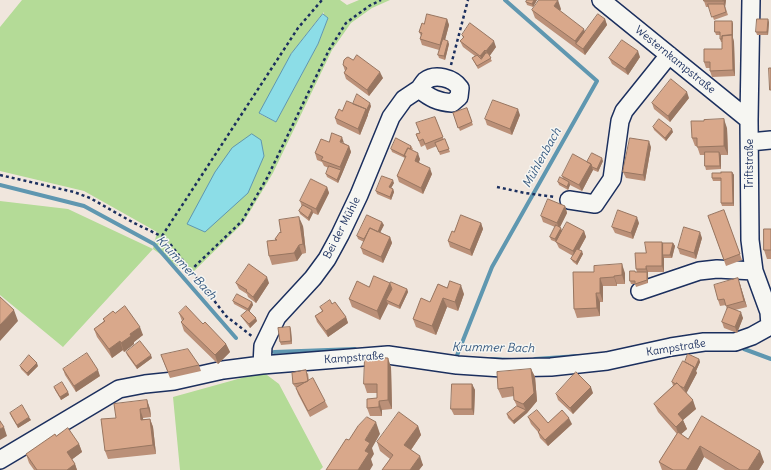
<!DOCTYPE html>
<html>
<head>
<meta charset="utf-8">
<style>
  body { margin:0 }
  canvas { display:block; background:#f0e6dd }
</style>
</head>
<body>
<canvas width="771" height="470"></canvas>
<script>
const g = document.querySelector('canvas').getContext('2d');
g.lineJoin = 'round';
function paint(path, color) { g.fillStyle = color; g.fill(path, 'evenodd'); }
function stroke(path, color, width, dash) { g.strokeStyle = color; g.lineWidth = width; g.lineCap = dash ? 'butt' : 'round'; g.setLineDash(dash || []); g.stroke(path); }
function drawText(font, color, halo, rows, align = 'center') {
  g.font = font + ' Delius,sans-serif'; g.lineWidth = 3; g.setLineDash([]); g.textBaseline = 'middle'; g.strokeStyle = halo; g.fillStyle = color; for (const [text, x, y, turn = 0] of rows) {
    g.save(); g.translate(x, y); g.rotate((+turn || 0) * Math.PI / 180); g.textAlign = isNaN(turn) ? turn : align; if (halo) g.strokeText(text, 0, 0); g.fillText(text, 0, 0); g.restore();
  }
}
paint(new Path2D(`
  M22,0H340L347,5L359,0H390L372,8L351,23L332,50L273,173L243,223L190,275L153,249L63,347L0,295V201L68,209L153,249L157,232L84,191L0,171V27ZM324,12V15L328,18L318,44L276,122L260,114L291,54Z
  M263,372L279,384L323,467L320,470H180L173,397Z`), '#b4db97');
const water = new Path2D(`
  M323,14L328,18L318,44L276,122L259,113L291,54Z
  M252,134L261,140L264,156L248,193L205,232L187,224L215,172L232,148Z`);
paint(water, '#8cdde7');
stroke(water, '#5f97b0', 1);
stroke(new Path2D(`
  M0,185L84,206L154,244L236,338
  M744,349L771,359
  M274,352L355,349
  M456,358L492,267L597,81L505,0
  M491,359L512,360
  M535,359L578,356`), '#5f97b0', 4);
const minor = new Path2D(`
  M601,0L749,120
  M751,0L749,120L750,240L754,271L769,312L770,326
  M750,142L771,140
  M569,200L595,204L612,179L620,121L624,111L669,55
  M640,291L699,271L717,269L754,271
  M262,365L263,346L277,317L313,278L327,259L340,235L359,195L391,117L404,99L419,89C430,98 438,102 452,103L459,97L460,88C453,78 435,73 425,81C423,83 421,87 419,89
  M0,460L119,389L145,384L174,381L223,370L262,365L388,355L457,365L502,368L551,367L607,361L671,347L704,342H735L752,336L770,326`);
stroke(minor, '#1b2f5e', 20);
stroke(new Path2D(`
  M451,65L468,0
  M0,175L74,192L90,198L134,223L161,236L171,245L226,316L253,337
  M497,187L525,193L555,197
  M162,236L298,28L322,0
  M190,271L242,221L267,178L329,50L346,23L369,6L381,0`), '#1b2f5e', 2.5, [3, 3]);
stroke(minor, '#f6f6f2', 17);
paint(new Path2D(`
  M527,0H537L533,7L527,5L526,2Z
  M726,0L725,7L728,15L714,20L709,7H706L704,1Z
  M561,9L560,11L585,32L605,19L607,25L585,55L535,18L532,10Z
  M447,19L449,25L445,40L449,44L445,60L439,58L438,55L439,50L422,45L420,39L421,36L419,32L424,24Z
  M732,21L733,24V38L734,42L735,76L712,77L710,71V68H706L704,62L722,49V42H721L720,39V35H716L715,32Z
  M769,22L768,35H757L756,32Z
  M462,35L496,47L489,56L492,61L478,69L472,58L475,56L463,47L460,41L463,38Z
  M640,57L628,75L612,64L609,58Z
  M343,65L383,78L369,96L346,79L344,73L345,71Z
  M689,98L670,122L654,109L652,103Z
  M371,106L368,114V115L360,135L337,124L335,118L342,111Z
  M467,108L473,125L460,131L453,113Z
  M520,115L512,135L487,125L485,119Z
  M435,117L444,140L445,139L450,152L440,155L437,146L427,150L425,145L421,147L416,134L420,133Z
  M653,127L673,132L666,141L654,130Z
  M727,128L728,155H721V169L706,170L705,166V155H700L697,146H695L692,138Z
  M329,142L344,143L349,146L351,152L338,183L327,177L326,174L329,168L324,166L322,162L317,160L315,153Z
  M411,146L413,149L412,150L420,159L419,162L432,174L423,194L399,182L397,176L405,158L392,152L391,149Z
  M651,147L645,181L626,178L623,172Z
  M603,161L598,172L593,170L582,191L570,185L568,190L559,185L558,182L563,179L562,176L587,162Z
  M732,172L734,175V206H722L721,203V181H713L712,178L721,173Z
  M394,183L391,188L393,189L394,192L391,200L377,194L376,191Z
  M327,187L329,193L318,215L313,213L309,221L300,214L299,211L302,207L300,201Z
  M565,206L567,213L560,227L562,231L559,237L584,231L586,237L579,250L583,254L577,265L573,262L571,259L573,256L559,248L556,242L551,240L550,237L555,227L543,222L541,216Z
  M724,210L742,260L726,266L708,216Z
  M481,223L483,229L472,256L450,247L448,241L454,232Z
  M639,223L633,239L615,233L612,227Z
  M384,225L380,232L390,237L392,243L383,263L363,254L361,248L364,242L358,239L357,236Z
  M303,226L306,253L302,254L297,261L272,265L269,256L275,240V239L281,233Z
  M771,229V259H767L764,250Z
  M702,238L696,259L680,254L678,248Z
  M662,242L663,245L673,243L675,246L672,258H664V272H648V283L636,287L635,284H631L630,281L635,271V272H637L636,269L646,253Z
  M573,272L625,273V284H617V286H603V302H600V316L577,318L574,309Z
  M236,283H269L256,303L248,297L247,294L239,289Z
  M390,283V284L407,289L408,292L400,309L388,304L380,320L352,307L349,299L369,287Z
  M438,284L464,294L458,311L447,307L436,335L416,327L413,319L430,302Z
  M740,284L747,307L735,310L743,318L737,333L724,328L722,322L727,310L726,305L720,306L718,300Z
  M233,301L252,302L253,305L249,311L257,321L250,328L243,319L241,316L247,311L234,304Z
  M332,304L346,317L348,323L328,337L317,322L315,316L322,311L320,307Z
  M115,313L143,335L134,342V344L124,352L123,350L112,358L97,337L94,329L104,321L103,319Z
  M179,313L203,324L226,344L230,352L218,364L184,331L181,322L182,321Z
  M290,327L291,330L292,344L281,345L280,342Z
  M126,352L152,358L137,369L127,355Z
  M161,355L199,365L201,371L170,378Z
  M699,359L700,362L696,371L697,373L686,393L696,409L683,420L687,429L681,434L688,439L764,462L759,470H725L704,457L697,470H662L659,462L677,434L658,412L654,404L673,386L672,382L685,362Z
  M20,366H38L28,376L21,369Z
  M391,367L392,409L382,410V416H370L367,408L377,398V393H367L364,384Z
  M63,369L100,376L76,392L65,375Z
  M531,369L535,377L537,401L527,413L514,424L508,418L507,414L517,406L514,400V396L502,398L498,389Z
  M308,373L309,381L325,401L328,407L310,417L298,394L296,388L298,387H295L293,384Z
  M472,384L475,390L474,415H454L451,409Z
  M54,387L68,392L69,395L61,400L55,390Z
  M593,393L573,414L558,400L556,394Z
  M147,400L150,409L151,417L143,418V419H150L153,427L156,454L108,459L105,451L116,418Z
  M10,413L31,420L18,428L11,416Z
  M528,417L548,423L572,424L548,446L540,438L538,432L531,424Z
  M418,426L421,435L411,450L423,465L419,470H382L390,459L380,451L377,442Z
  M56,436L79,444L82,452L72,459L75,464L77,470H34L29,463L26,454Z`), '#bb9078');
paint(new Path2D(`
  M534,0H537L533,7L532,4Z
  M558,0L561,9L557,15L554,6Z
  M723,0H726L725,7L728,15Z
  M447,19L449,25L442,51L440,45Z
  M605,19L607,25L585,55L583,49Z
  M768,19L769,22L768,35L767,32Z
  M732,21L733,24V38L734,42L735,76L733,70Z
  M584,29L587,38L576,44L575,41Z
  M448,41L449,44L445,60L444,56Z
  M494,41L496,47L489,57L486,51Z
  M485,50L487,56L483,62L480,56Z
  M638,51L640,57L628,75L625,69Z
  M380,72L383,78L369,96L367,90Z
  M687,92L689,98L670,122L668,116Z
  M370,103L371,106L368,114V115L360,135L358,129L366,109Z
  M518,109L520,115L512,135L510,129Z
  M724,119L727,128L728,155L724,146Z
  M672,129L673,132L666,141L665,138Z
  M342,137L344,143L340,142Z
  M649,141L651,147L645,181L643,175Z
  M349,146L351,152L342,174L340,167Z
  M719,152L721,155V169L720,166Z
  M418,153L420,159L417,167L415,161Z
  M602,158L603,161L598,172L597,169Z
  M591,164L593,170L582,191L579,185Z
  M430,168L432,174L423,194L421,188Z
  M341,170L342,174L338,183L337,180Z
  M732,172L734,175V206L733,203Z
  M393,180L394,183L390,190L389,187Z
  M569,182L570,185L568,190L567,187Z
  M327,187L329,193L318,215L316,209Z
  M393,189L394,192L391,200L390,197Z
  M565,206L567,213L559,229L557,223Z
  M312,210L313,213L309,221L308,218Z
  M299,217L303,226L306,253L303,244Z
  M637,217L639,223L633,239L631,233Z
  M382,222L384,225L378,237L377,234Z
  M481,223L483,229L472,256L470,250Z
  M561,228L562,231L556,242L555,239Z
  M584,231L586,237L575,257L573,251Z
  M700,232L702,238L696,259L694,253Z
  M390,237L392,243L383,263L381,257Z
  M662,242L664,248L663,255L664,258V272L662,266Z
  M673,243L675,246L672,258L670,255Z
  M299,245L302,254L297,261L294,253Z
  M582,251L583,254L577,265L576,262Z
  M622,264L625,273V284L622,275Z
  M646,266L648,272V283L647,280V272L646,269Z
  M614,276L617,284V286L614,277Z
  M267,277L269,283L256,303L253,297Z
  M600,278L603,286V302L600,293Z
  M738,278L740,284L747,307L744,301Z
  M390,283L393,292L386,300L388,304L380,320L377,311Z
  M461,285L464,294L458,311L455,302Z
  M407,289L408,292L400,309L399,306Z
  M596,293L600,302V316L597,308Z
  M443,298L447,307L436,335L432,326Z
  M252,302L253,305L249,312L248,309Z
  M14,310L18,321L0,341V325Z
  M741,312L743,318L737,333L735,327Z
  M346,317L348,323L328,337L326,331Z
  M256,318L257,321L250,328L249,324Z
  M140,327L143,335L134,342V344L124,352L121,343L130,334Z
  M290,327L291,330L292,344L291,341Z
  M120,341L123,350L112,358L109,349Z
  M226,344L230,352L218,364L215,355Z
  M151,355L152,358L137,369L136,366Z
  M388,358L391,367L392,409L388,400Z
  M699,359L700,362L696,371L697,373L686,394L684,388L694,367Z
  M37,363L38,366L28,376L27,373Z
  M531,369L535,377L537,401L527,413L514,424L513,421L526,410L523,404Z
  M98,370L100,376L76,392L74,386Z
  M472,384L475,390L474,415L472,409Z
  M591,387L593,393L573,414L570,408Z
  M68,392L69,395L61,400L60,397Z
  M147,400L150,409L151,417L148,408Z
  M693,400L696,409L683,420L687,429L679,436L676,427L678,414Z
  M379,401L382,410V416L379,407Z
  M140,409L143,418L144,428L141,420Z
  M29,417L31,420L18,428L17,425Z
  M569,418L572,424L548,446L545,440Z
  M150,419L153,427L156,454L153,445Z
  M376,422L380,434L372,448L374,454L371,459L373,465L370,470H358L365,451V440Z
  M418,426L421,435L408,454L404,445Z
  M4,427L7,436L0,440V429Z
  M79,444L82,452L70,461L67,452Z
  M700,446L704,457L697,470H686Z
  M760,451L764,462L759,470H748Z
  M420,456L423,465L419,470H410Z
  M75,464L77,470H67Z`), '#987661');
const building = new Path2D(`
  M527,0H534L532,4L526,2Z
  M539,0H558L554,6L584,29L575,41L532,10Z
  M704,0H723V1H704Z
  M708,4H724L726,12L712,17Z
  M427,14L447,19L440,45L420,39L422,33L419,32L422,23L424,24Z
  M598,14L605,19L583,49L576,44Z
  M757,19H768L767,32H756Z
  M715,21H732V35L722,36V39H720V32H715Z
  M470,23L494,41L486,51L485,50L480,56L460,41L464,37L462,35Z
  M732,35L733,70L710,71V62H704V49H722V36Z
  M443,39L448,41L444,56L438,55Z
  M622,40L638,51L625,69L609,58Z
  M486,53H488L491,58L477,66L472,58L477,55L481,59Z
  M357,55L380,72L367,90L344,73L347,68L343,65L344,60L346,58L348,57L353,60Z
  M769,68H771V90H770Z
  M671,79L687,92L668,116L652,103Z
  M357,94L370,103L366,111V109L353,104Z
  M493,100L518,109L510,129L485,119Z
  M347,101L366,109L358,129L335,118L339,109L342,111Z
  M467,108L472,122L458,128L453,113Z
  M435,117L443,137L425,144L423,139L419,141L416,134L420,133L416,123Z
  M659,119L672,129L665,138L653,127Z
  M724,119V146L697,147V138H692L691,121H704V120Z
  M332,133L342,137L340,142L349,146L340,167L321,160L323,157L315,153L321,139L329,142Z
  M396,138L411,146L410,149L408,148L404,156H405L391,149Z
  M630,138L649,141L643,175L623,172Z
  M445,139L449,149L439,152L435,143Z
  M408,148L418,153L415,161L430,168L421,188L397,176L406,156H404Z
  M705,152H719L720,166H705Z
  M592,153L602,158L597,169L592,167L591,164L587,162Z
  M573,154L591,164L579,185L562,176Z
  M329,166L341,170L337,180L326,174Z
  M721,172H732L733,203H721V178H712V173H721Z
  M382,176L393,180L389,187L393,189L390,197L376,191Z
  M560,177L569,182L567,187L558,182Z
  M311,179L327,187L316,209L300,201Z
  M548,199L565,206L557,223L541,216Z
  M303,205L312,210L308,218L299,211Z
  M618,210L637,217L631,233L612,227Z
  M724,210L740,254L724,260L708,216Z
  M367,215L382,222L378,232L370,228L364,239L357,236Z
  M461,215L481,223L470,250L448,241L452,231L454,232Z
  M299,217L303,244L299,245L294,253L269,256L267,241L277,240L275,239L280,232L281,233L279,220Z
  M567,222L584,231L573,251L556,242Z
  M556,225L561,228L555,239L550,237Z
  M684,227L700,232L694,253L678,248Z
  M370,228L390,237L381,257L361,248Z
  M764,229H771V250H764Z
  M645,242H662V266H646V269H636L635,253H646Z
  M663,243H673L670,255H663Z
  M577,249L582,251L576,262L571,259Z
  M249,264L267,277L253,297L246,291L247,290L236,283Z
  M622,264V275L614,276V277L600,278V293H596L597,308L574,309L573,272H594V266Z
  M630,271H635V272H647V280L635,284V281H630Z
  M374,276L390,283L377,311L349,299L357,281L369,287Z
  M738,278L744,301L726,306L724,299L718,300L714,285Z
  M450,281L461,285L455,302L443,298L432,326L413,319L421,298L430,302L438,284L447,288Z
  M391,282L407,289L399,306L386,300L392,289L390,284Z
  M237,294L252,302L248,309L233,301Z
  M0,297L14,310L0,325Z
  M330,300L332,304L335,302L346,317L326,331L315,316L323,311L320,307Z
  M125,306L140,327L130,334L131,336L121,343L120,341L109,349L94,329L105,321L103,319L113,311L115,313Z
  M186,306L203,324L205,322L226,344L215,355L181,322L184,319L179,313Z
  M728,307L741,312L735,327L722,322Z
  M248,310L256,318L249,324L241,316Z
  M290,327L291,341L280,342L278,328Z
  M140,341L151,355L136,366L126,352Z
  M188,349L199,365L168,372L161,355Z
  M87,353L98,370L74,386L63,369Z
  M688,354L699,359L695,368L694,367L685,362Z
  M29,355L37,363L27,373L20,366Z
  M365,357L388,358V400L379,401V407L367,408V399L377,398V384H364Z
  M683,361L694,367L684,388L680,386L677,383L676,384L672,382Z
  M531,369L534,393L523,404L514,400L513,387L498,389L497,372Z
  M306,370L308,381L306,382L293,384L292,373Z
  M576,372L591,387L570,408L556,394Z
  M313,378L325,401L308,411L296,388Z
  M62,382L68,392L60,397L54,387Z
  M677,383L693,400L678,414L683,420L676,427L654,404Z
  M452,384H472V409H451Z
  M147,400L148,408L140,409L141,420L150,419L153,445L105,451L101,419L116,418L114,404Z
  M22,405L29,417L17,425L10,413Z
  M517,406L526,410L513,421L507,414Z
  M537,410L548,423L562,410L569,418L545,440L538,432L540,430L528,417Z
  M399,412L418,426L404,445L420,456L410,470H382L393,455L377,442Z
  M702,416L760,451L748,470H740L700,446L686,470H673L659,462L678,432L688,439Z
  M367,417L376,422L365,440L370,443L365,451L369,453L358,470H326L346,439L349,440L358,426Z
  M0,421L4,427L0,429Z
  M68,428L79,444L67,452L75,464L67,470H37L26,454L55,434L56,436Z`);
paint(building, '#d9a88b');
stroke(building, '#987661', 1);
drawText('11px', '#1b2f5e', '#f6f6f2', [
  ["Westernkampstraße",675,60,39],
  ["Triftstraße",750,164,-90],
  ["Bei der Mühle",342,228,-63],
  ["Kampstraße",676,348,-9],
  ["Kampstraße",354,358,-4]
]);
drawText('italic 12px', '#375a80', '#f6f6f2', [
  ["Mühlenbach",542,158,-61],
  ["Krummer Bach",186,268,47],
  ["Krummer Bach",493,348,1]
]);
</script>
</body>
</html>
